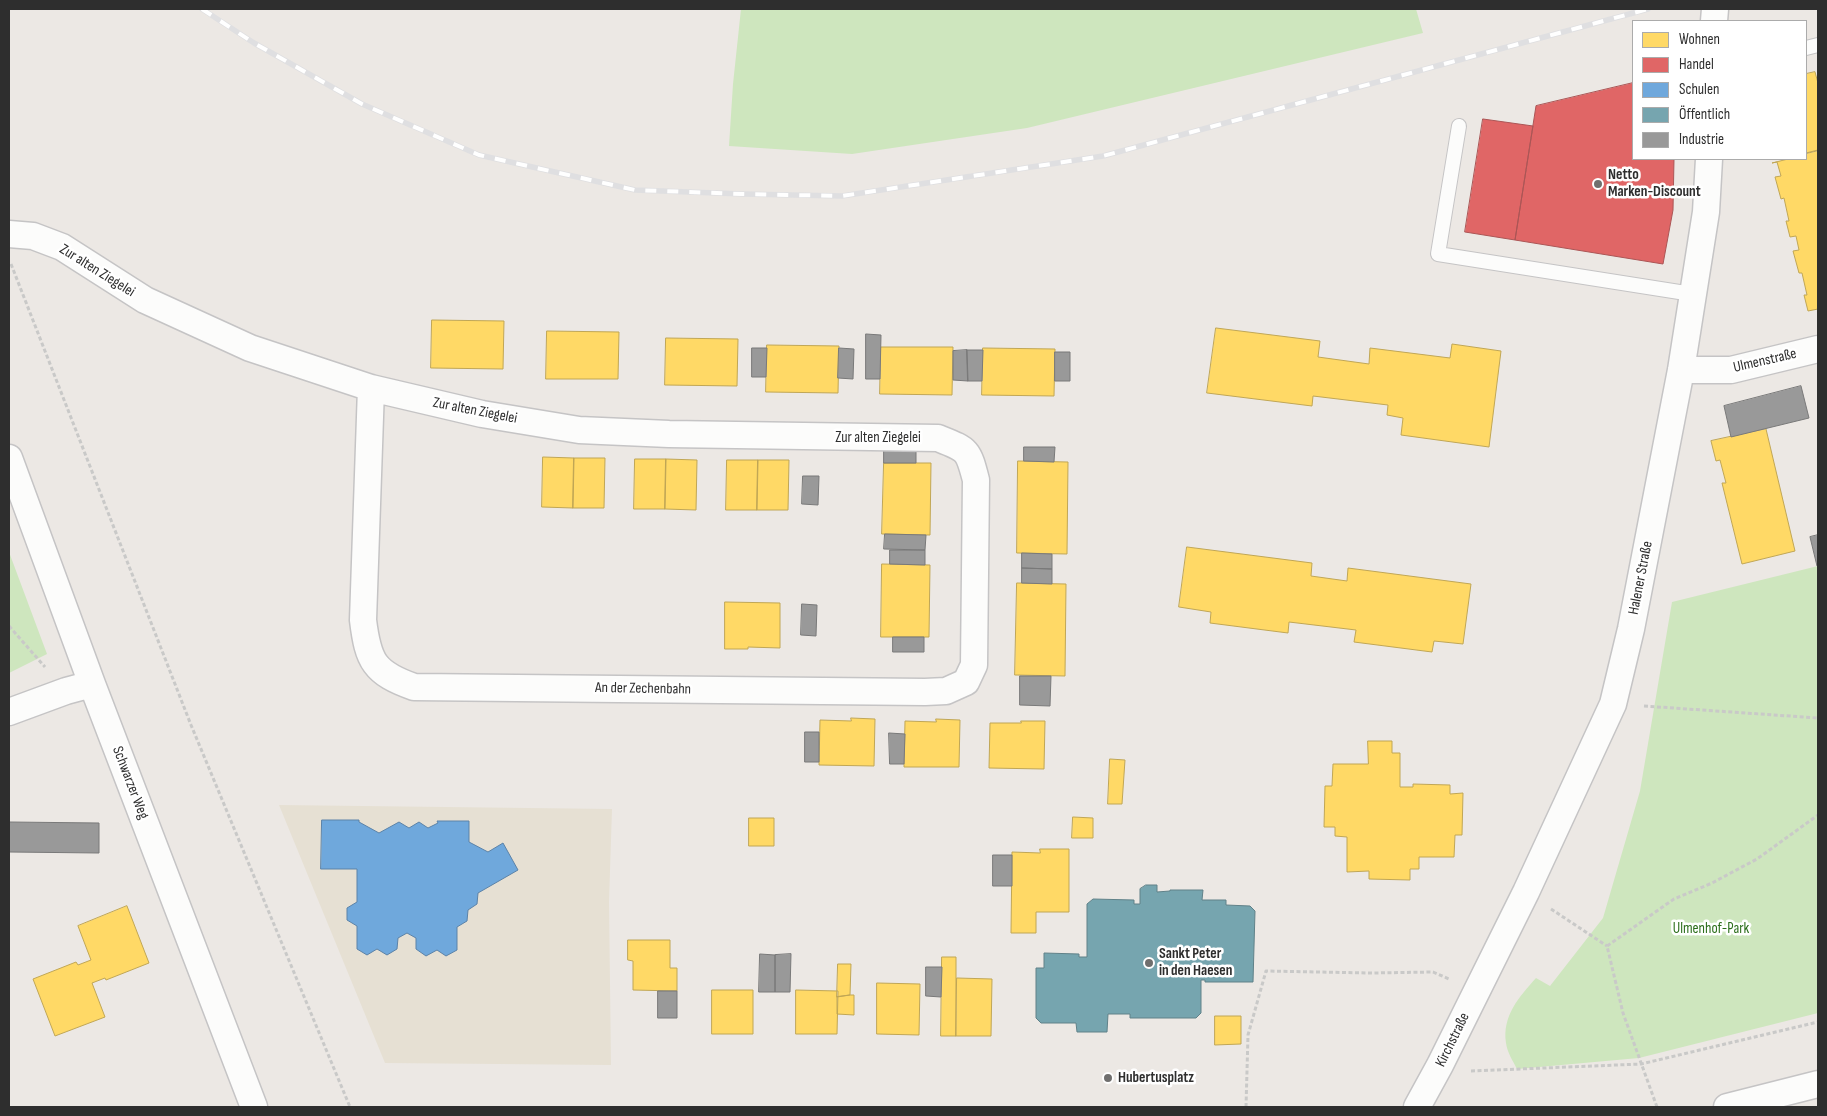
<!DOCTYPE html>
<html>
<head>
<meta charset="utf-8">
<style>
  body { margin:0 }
  #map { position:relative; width:1827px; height:1116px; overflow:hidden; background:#ece8e4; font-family:"Sofia Sans Condensed",sans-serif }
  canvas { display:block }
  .frame { position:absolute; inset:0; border:10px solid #2e2e2e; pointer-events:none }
  .legend { position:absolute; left:1632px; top:20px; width:175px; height:140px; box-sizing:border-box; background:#fff; border:1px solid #ababab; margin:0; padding:6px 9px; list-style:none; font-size:15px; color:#2e2e2e }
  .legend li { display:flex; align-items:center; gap:10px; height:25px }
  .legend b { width:25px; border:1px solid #ababab }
</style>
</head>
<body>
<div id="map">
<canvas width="1827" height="1116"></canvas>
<div class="frame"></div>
<ul class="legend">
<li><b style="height:14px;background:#ffd966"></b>Wohnen</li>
<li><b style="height:14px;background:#e06666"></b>Handel</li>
<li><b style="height:14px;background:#6fa8dc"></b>Schulen</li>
<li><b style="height:14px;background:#76a5af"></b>Öffentlich</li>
<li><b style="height:14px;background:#999"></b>Industrie</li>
</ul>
</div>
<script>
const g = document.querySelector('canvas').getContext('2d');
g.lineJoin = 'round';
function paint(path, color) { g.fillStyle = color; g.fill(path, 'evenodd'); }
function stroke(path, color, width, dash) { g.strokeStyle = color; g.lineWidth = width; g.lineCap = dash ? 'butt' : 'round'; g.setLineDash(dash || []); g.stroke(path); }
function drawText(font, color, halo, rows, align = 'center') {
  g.font = font + ' "Sofia Sans Condensed",sans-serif'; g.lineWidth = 5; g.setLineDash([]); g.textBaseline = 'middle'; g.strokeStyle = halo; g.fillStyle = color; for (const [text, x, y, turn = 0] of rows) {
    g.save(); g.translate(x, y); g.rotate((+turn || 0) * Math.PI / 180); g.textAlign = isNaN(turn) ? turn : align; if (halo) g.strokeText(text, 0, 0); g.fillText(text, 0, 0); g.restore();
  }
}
paint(new Path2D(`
  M279,805L612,809L609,902L611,1065L385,1063Z`), '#e6e0d3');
paint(new Path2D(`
  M741,9H1416L1423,33L1027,128L852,154L729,146L733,84Z
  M9,552L47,654L9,673Z
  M1818,566V1013L1639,1058L1517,1069C1513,1061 1507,1052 1506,1043C1502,1016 1519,997 1536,978L1550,986L1603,918L1640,791L1672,602Z`), '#cee6be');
const homes = new Path2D(`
  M1815,72L1818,83V150L1806,153V74Z
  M1818,151V309L1808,311L1804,295H1807L1802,273H1799L1793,251L1799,250L1796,236L1790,237L1786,221H1789L1784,198L1781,199L1775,177L1781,176L1777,162L1772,163L1788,159H1806V154Z
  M432,320L504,321L503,369L431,368Z
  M1216,328L1320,341L1318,357L1369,364L1370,348L1450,358L1452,344L1501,351L1489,447L1401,435L1403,418L1387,415L1388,405L1313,396L1312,406L1207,393Z
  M547,331L619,332L618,379H546Z
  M666,338L738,339L737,386L665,385Z
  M767,345L839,346L838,393L766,392Z
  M881,347H953L952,395L880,394Z
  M983,348L1055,349L1054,396L982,395Z
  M1766,429L1795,551L1742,564L1722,483H1726L1720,460L1716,461L1711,441Z
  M543,457L574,458L573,508L542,507Z
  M574,458H605L604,508H573Z
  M635,459H666L665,509H634Z
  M666,459L697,460L696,510L665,509Z
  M727,460H758L757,510H726Z
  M758,460H789L788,510H757Z
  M1018,461L1068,462L1067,554L1017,553Z
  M884,463H931L930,535L882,534Z
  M1187,547L1312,563L1311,576L1347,581L1348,568L1471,584L1463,644L1434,641L1432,652L1354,642L1356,630L1289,622L1288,633L1210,623L1211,612L1179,607Z
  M882,564L930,565L929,637H881Z
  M1017,583L1066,584L1065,676L1015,675Z
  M725,602L780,603V648L748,647V649H725Z
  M851,718L875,719L874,766L819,765L820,720L851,721Z
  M936,719L960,720L959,767H904L905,721L936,722Z
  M1021,721H1045L1044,769L989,768L990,723H1021Z
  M1368,741H1392V753H1400V787H1413V784L1450,785V794L1463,793L1462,835H1455L1454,857H1419V869H1410V880L1369,879V871L1347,872V837L1335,836V827H1324L1325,786H1332L1333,764H1368Z
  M1110,759L1125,760L1122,804H1108Z
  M1073,817L1093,818V838H1072Z
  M749,818H774V846H749Z
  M1040,849H1069V912H1036V933H1011L1012,852L1040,853Z
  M127,906L149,963L106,980L105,978L92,983L105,1017L55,1036L33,979L76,962L78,965L91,960L78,926Z
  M628,940H670V968H677V991L633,990V961L628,960Z
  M942,957H956V1036H941Z
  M838,964H851L850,995L837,997Z
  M957,978L992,979L991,1036H956Z
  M877,983L920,984L919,1035L877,1034Z
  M712,990H753V1034H712Z
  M796,990L838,991L837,1034H796Z
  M850,995H854V1015L837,1014V997Z
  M1215,1016H1241V1044L1215,1045Z`);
paint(homes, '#ffd966');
stroke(homes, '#c0a655', 1);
const shops = new Path2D(`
  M1633,83V159H1674L1673,210L1663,264L1515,240L1536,106Z
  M1483,119L1533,126L1515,240L1465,232Z`);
paint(shops, '#e06666');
stroke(shops, '#ab5555', 1);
const schools = new Path2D(`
  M322,820H359V822L379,833L399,822L409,828L419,822L428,828L438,823L437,821H469V842L488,852L503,843L518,870L478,893L477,904L468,910L467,921L457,927V950L446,956L437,950L426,956L416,949V938L407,933L398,938L397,949L387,955L377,949L367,955L357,949V926L347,920V908L357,902V869H321Z`);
paint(schools, '#6fa8dc');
stroke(schools, '#5c83a8', 1);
const public = new Path2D(`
  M1146,885H1157V892L1170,891V890H1203L1202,900H1226V905L1250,906L1255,911L1253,982H1205V980H1201V1013L1196,1018H1130V1014H1108L1107,1032H1077L1076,1023H1041L1036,1018V968H1044V953L1079,954V957H1087V904L1093,899L1134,900V904H1140V889Z`);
paint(public, '#76a5af');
stroke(public, '#608188', 1);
const industry = new Path2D(`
  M866,334L881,335L880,379H866Z
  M752,348H767L766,377H752Z
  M839,348L854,349L853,379L838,378Z
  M967,350L968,381L953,380V351Z
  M967,350H983L982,381H968Z
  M1055,352H1070V381H1055Z
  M1801,386L1809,418L1731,437L1724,406Z
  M884,447L916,448V463H884Z
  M1024,447H1055L1054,462L1024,461Z
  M803,476H819L818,505L802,504Z
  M885,534L926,535L925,550L884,549Z
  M1818,535V566H1817L1810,537Z
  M890,550H925V565L890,564Z
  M1022,553L1052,554V569L1022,568Z
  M1022,568L1052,569V584L1022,583Z
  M802,604L817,605L816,636L801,635Z
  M893,637H924V652H893Z
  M1020,676H1051L1050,706L1020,705Z
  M805,732H819V762H805Z
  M889,733L905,734L904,764H890Z
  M9,822L99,823V853L9,852Z
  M993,855H1012V886H993Z
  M760,954L775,955V992H759Z
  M791,954L790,992H775V955Z
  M926,967H942L941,997L926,996Z
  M658,991H677V1018H658Z`);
paint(industry, '#999');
stroke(industry, '#797979', 1);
const service = new Path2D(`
  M1806,48L1818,45
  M1459,126L1438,254L1692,294`);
const minor = new Path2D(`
  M1714,21L1715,9
  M9,234L33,236L62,247L145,300L250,348L371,388L482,414L579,430L669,434L938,438C968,450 968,449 976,480L974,665L966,682L946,691L925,692L414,687C374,673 368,661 363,620L371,388
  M1681,370H1731L1818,349
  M9,458L92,684L254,1107
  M9,712L66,691L92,684
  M1417,1107L1440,1065L1526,892L1613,704L1631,629L1681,370L1706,212L1709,159
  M1727,1107L1818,1084`);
stroke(service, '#c5c4c5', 16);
stroke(minor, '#c5c4c5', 29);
stroke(new Path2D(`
  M11,264L191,725L350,1107
  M9,626L45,667
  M1644,706L1818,718
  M1551,909L1607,946
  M1471,1071L1641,1064L1818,1022
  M1246,1107L1248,1035L1266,971L1372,973L1433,972L1449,979
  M1657,1107L1623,1013L1607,946L1674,899L1712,883L1757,859L1818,815`), '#c9c9c8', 3, [4, 2.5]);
stroke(service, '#fcfcfb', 14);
stroke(minor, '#fcfcfb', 26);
const rail = new Path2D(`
  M202,9L254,43L362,104L479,155L635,190L743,194L842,196L1103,156L1648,9`);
stroke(rail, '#dfdfe1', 5.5);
stroke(rail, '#fff', 4, [11]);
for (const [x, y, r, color] of [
  [1598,184,5,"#706f6e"],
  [1149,963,5,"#706f6e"],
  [1108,1078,5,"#706f6e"]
]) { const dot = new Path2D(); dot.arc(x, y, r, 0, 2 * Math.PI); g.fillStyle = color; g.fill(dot); stroke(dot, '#fff', 2); }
drawText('bold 15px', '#2e2e2e', '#fff', [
  ["Netto",1608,175],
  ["Marken-Discount",1608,192],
  ["Sankt Peter",1159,954],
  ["in den Haesen",1159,971],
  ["Hubertusplatz",1118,1078]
], 'left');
drawText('15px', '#2e2e2e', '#fff', [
  ["Zur alten Ziegelei",97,271,32],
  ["Ulmenstraße",1765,361,-13],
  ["Zur alten Ziegelei",475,411,11],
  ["Zur alten Ziegelei",878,438],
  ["Halener Straße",1641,578,-79],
  ["An der Zechenbahn",643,689,1],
  ["Schwarzer Weg",130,783,69],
  ["Kirchstraße",1453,1040,-64]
]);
drawText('15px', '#2c6e1b', '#fff', [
  ["Ulmenhof-Park",1711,929]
]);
</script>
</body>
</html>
